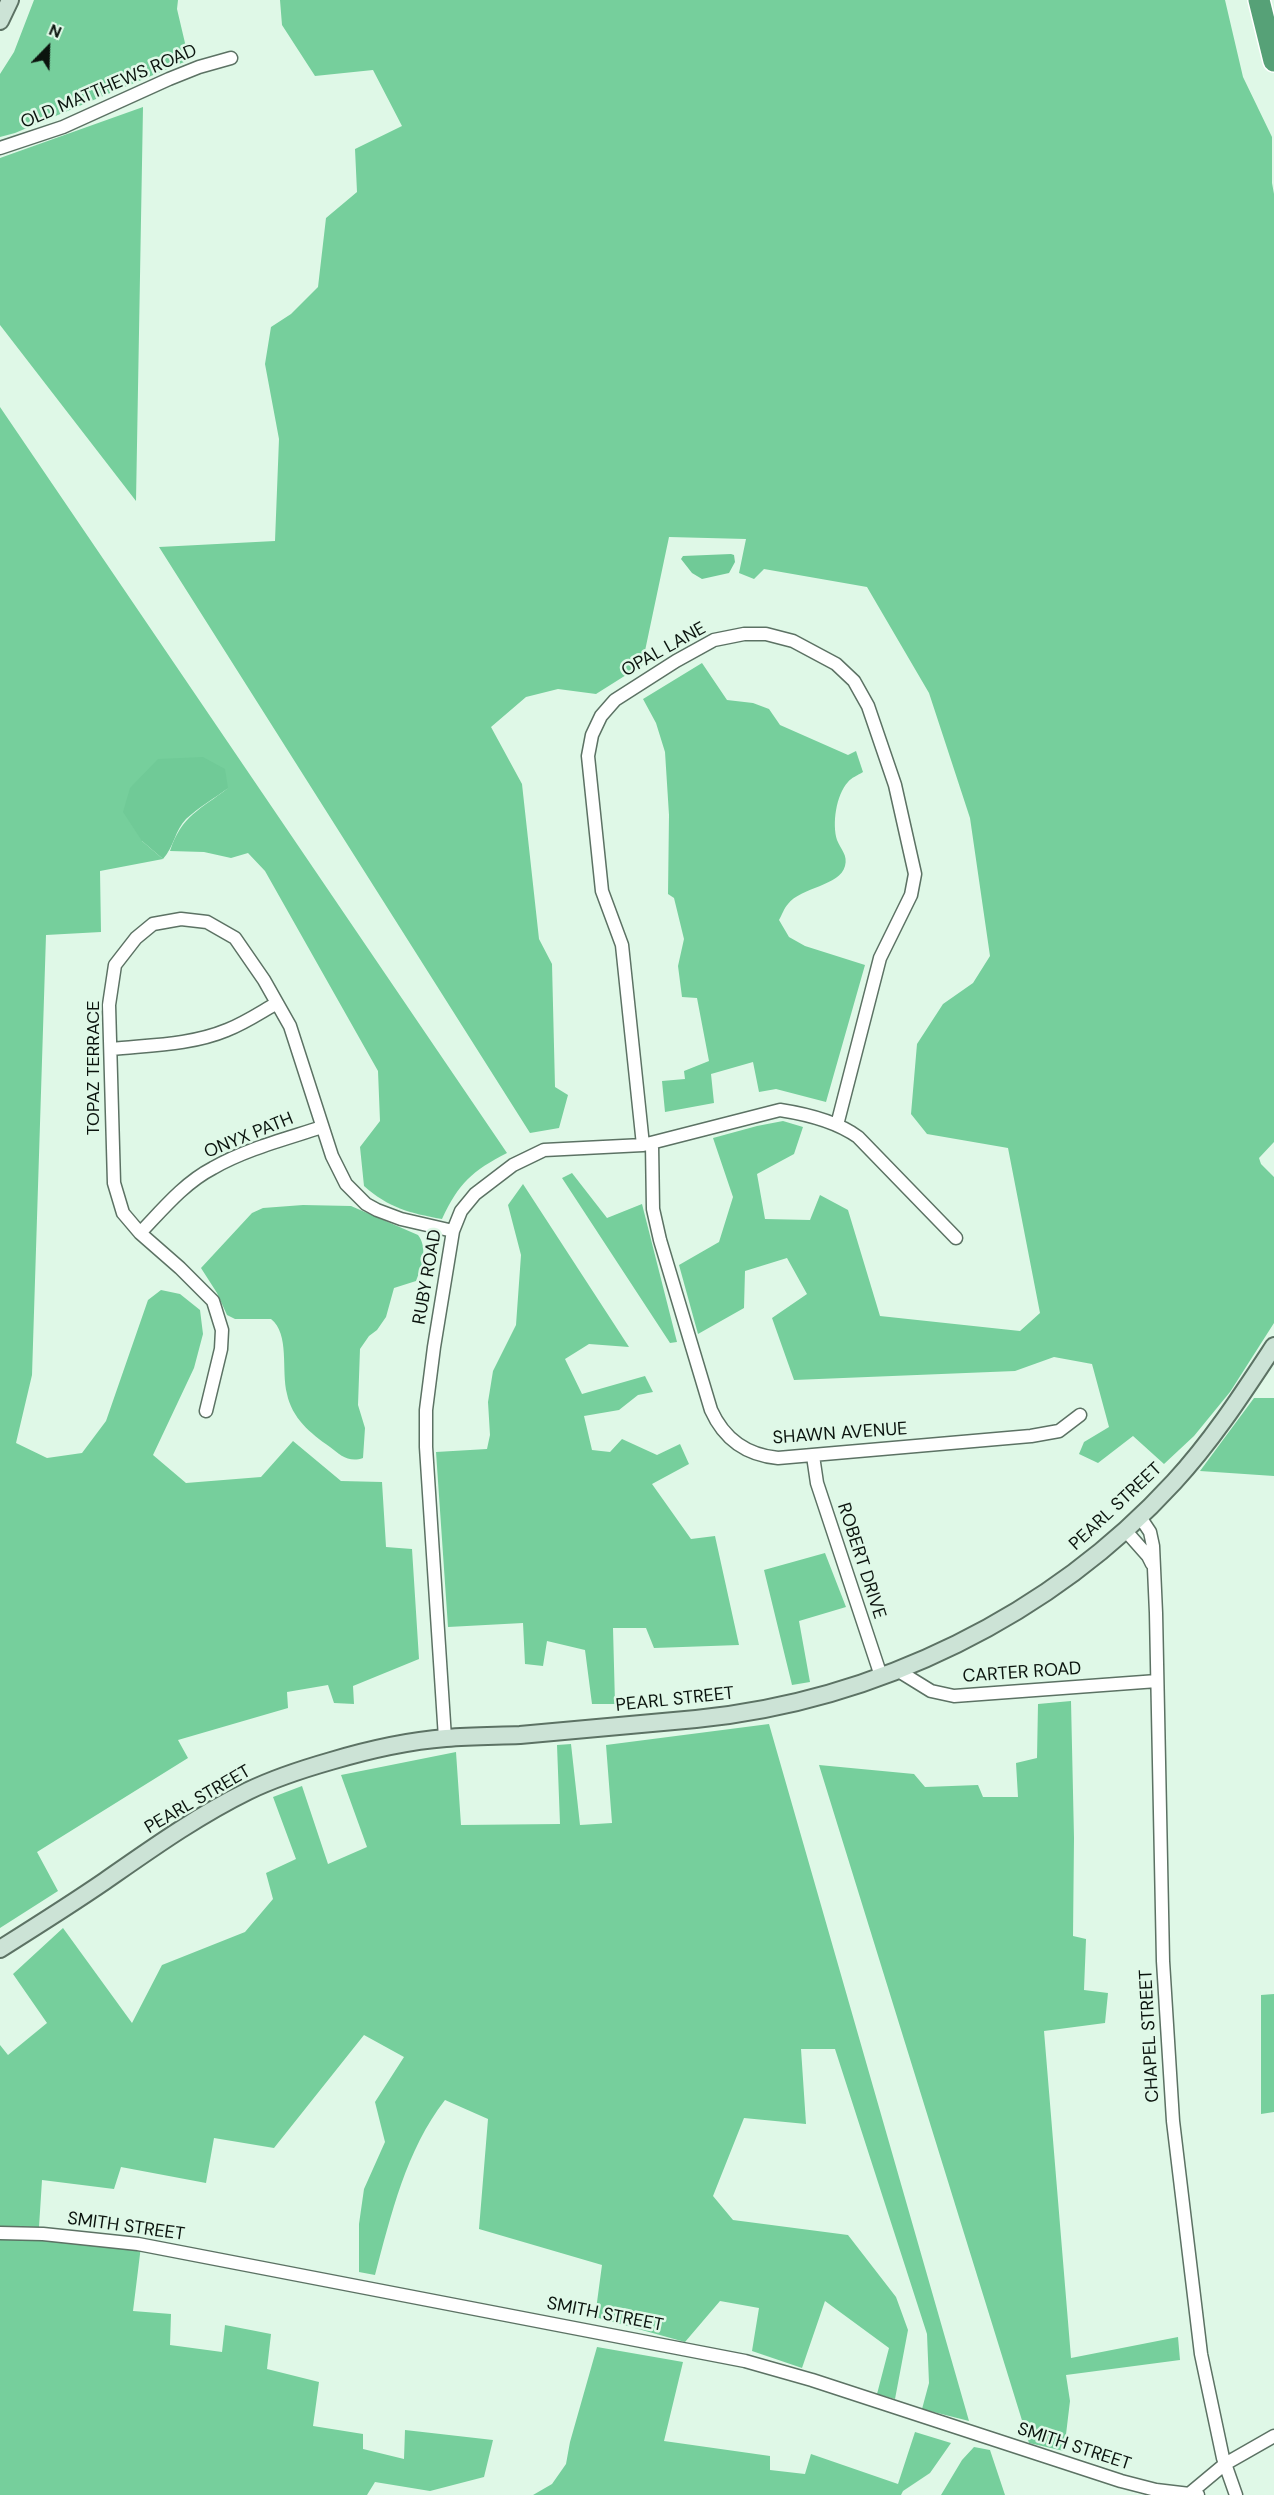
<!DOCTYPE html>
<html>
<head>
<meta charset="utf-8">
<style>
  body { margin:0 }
  #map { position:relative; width:1274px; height:2495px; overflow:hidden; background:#dff8e7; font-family:"DM Sans",sans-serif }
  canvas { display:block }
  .north { position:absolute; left:18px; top:18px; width:60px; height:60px; -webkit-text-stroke:4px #dff8e7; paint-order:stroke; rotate:23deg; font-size:16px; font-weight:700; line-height:24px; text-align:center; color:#0b140e }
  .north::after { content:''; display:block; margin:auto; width:21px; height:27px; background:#0b140e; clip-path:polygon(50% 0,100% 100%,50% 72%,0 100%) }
</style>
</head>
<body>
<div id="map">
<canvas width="1274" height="2495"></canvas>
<div class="north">N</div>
</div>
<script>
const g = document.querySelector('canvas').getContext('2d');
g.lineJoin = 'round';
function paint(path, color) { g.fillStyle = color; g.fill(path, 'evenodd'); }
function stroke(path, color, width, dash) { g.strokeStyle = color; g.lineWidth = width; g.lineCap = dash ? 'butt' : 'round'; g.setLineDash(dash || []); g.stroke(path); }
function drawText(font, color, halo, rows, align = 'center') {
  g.font = font + ' "DM Sans",sans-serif'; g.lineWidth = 5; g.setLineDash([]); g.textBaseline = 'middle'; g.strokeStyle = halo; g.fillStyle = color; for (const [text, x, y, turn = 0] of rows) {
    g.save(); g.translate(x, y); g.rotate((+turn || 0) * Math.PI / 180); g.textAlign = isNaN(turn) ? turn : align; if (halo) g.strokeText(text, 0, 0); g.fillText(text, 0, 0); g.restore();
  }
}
paint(new Path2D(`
  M34,0H178L177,9L189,60L15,133L0,137V74L14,52Z
  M280,0H1225L1243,77L1272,137V183L1274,194V1142L1259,1158L1261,1164L1274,1177V1323L1230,1392L1194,1436L1164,1464L1133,1436L1098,1463L1079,1454L1084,1442L1109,1427L1092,1364L1054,1357L1015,1371L794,1380L772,1318L807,1294L787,1258L745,1271L744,1308L698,1334L679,1265L719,1242L733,1197L713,1138L757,1126L783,1121L803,1127L794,1154L757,1174L765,1219L810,1220L820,1195L848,1210L880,1316L1020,1331L1040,1313L1008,1148L927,1134L911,1114L917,1044L943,1004L973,983L990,956L970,818L929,693L867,587L764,569L754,579L739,573L746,539L669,537L642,665L596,694L558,689L526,697L491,727L522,784L539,939L552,964L555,1087L568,1095L559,1128L530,1133L159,547L275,541L279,439L265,364L271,327L291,314L318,287L326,218L357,192L355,149L402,126L373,70L315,76L282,25Z
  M143,107L136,501L0,325V158Z
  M0,407L507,1153C472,1171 459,1183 442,1219C409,1213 389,1208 364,1186L360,1147L380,1121L378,1071L265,871L248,853L231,858L204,852L170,851C182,815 200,810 228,788L142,841L163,859L100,871L101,932L46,935L32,1375L16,1443L47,1458L82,1453L106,1421L148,1300L161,1290L180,1294L200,1310L203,1334L194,1368L153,1455L186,1483L261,1477L293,1441L341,1481L382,1482L386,1547L412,1549L419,1659L353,1686L354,1704L334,1703L328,1685L287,1692L288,1708L178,1740L188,1758L37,1852L58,1891L0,1928Z
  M702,663L727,700L753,703L769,709L780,725L848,755L856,751L863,772C858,775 851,778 848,782C836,795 832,824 837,840C841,850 848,855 845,866C840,886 801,887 788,904C784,908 782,915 779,920L789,937L805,946L865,965L826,1102L776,1089L759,1092L753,1062L711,1074L714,1103L665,1112L662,1081L685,1079L684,1071L709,1061L697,998L682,997L678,966L684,939L674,898L668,894L669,815L665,752L656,723L643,699Z
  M572,1173L607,1218L642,1204L677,1342L670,1343L562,1178Z
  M523,1184L629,1347L589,1344L565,1359L582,1394L645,1376L653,1392L638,1395L619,1410L584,1416L592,1450L610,1452L622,1439L657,1455L680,1444L689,1464L652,1484L691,1539L715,1536L739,1645L654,1648L646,1628H613L615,1704H592L585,1650L547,1641L543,1666L525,1664L523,1623L448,1627L436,1452L487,1449L490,1435L488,1402L493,1371L516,1325L521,1255L508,1205Z
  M303,1205L351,1206L418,1235C428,1248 422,1266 416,1281L394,1288L386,1317L377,1330L369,1336L360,1349L358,1405L365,1428L363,1458C349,1463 340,1455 330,1447C310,1433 292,1418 287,1394C281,1370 290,1334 271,1319H235L227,1315L217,1293L201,1268L252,1213L263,1208Z
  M1254,1398H1274V1476L1200,1471Z
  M825,1553L846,1607L799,1621L810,1682L792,1685L764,1570Z
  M1071,1701L1074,1838L1073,1936L1086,1939L1084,1990L1108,1993L1105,2023L1044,2031L1071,2358L1178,2337L1180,2360L1066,2375L1070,2401L1064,2451L1029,2443L819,1765L914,1774L925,1787L978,1785L983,1797H1018L1016,1763L1037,1758L1038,1704Z
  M769,1724L969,2421L922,2409L929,2383L927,2334L835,2049H801L806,2124L744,2118L713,2196L733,2220L848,2235L896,2297L908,2330L895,2399L877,2394L889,2348L825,2301L802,2368L752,2351L759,2308L720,2301L685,2342L595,2317L602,2265L479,2229L488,2119L445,2100C406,2150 391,2215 375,2275L359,2272V2224L364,2189L385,2142L375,2102L404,2057L364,2035L274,2148L214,2138L206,2183L121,2167L114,2189L42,2180L39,2227L0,2226V2045L8,2055L47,2023L13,1974L63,1928L132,2023L162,1965L245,1932L273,1899L266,1873L296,1859L273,1797L302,1786L328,1864L367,1847L341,1775L456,1752L461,1825L560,1824L557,1745L571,1744L580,1825L612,1823L606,1745Z
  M1274,1994V2112L1261,2114V1995Z
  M0,2235L141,2246L133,2311L171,2314L170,2345L222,2352L225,2325L271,2334L267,2369L319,2382L313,2426L363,2434V2449L404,2459L405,2430L493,2440L484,2477L430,2491L375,2482L367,2495H0Z
  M597,2347L683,2362L664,2441L770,2456V2470L805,2474L811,2454L898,2484L915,2432L951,2443L930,2473L903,2491L901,2495H533L552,2484L566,2464L570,2442Z
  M974,2447L990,2450L1005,2495H941L962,2460Z`), '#76cf9c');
paint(new Path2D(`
  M731,554L734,555L735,562L729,573L702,579L692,573L681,559L683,556Z
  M203,757L225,769L228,788C215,798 199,807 186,819C175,830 174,847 163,859L142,841L123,812L130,788L158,759Z`), '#70ca97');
const street = new Path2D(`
  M0,148L63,127L169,79L199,67L231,58
  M112,1049C150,1045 191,1045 227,1030C245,1023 261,1012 277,1003
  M652,1144L653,1209L660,1240L711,1410C724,1439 746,1455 778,1458L1031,1436L1059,1431L1080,1415
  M643,1145L622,945L602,891L588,756L592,735L601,716L615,700L676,661L714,640L744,634H766L793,641L836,664L854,681L868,706L895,785L915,874L911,895L880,958L837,1125
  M140,1233C162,1210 184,1183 213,1168C246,1149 286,1139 322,1127
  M206,1411L221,1349L222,1330L213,1301L180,1268L140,1233L123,1213L114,1183L109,1005L115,965L136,938L153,924L181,919L207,922L235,938L264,980L290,1026L332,1156L346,1184L366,1204L377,1210L401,1219L453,1231
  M813,1456L817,1483L881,1676
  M1140,1517L1150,1532L1153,1546L1156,1613L1163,1961L1173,2121L1201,2354L1223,2458L1236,2495
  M1125,1530L1148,1556L1152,1564
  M897,1670L931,1691L954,1696L1157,1681
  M445,1738L426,1447V1410L434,1347L453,1231L461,1211L475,1194L513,1165L544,1150L643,1145L780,1110C806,1114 836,1121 858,1137L956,1238
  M0,2233L43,2234L138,2244L745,2361L812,2380L1121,2481L1156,2490L1198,2495
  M1189,2494L1225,2464L1274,2436`);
const secondary = new Path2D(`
  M0,21L10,0
  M0,1949C35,1927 70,1905 105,1881C151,1849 197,1816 248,1791C275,1778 303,1769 331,1761C368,1750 407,1741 446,1738C471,1736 495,1736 520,1735C579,1730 637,1724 696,1719C877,1701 1051,1616 1174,1482C1212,1441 1243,1393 1274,1346`);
const highway = new Path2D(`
  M1259,0L1274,61`);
stroke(street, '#5c7264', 15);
stroke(secondary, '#5c7264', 20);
stroke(highway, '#fff', 24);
stroke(street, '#fff', 12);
stroke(secondary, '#cce3d6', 16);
stroke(highway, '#56a177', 21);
drawText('18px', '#0b140e', '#dff8e7', [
  ["OLD MATTHEWS ROAD",109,87,-23],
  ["OPAL LANE",664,650,-29],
  ["TOPAZ TERRACE",94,1068,-90],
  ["ONYX PATH",249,1136,-22],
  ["RUBY ROAD",428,1277,-80],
  ["SHAWN AVENUE",840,1434,-4],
  ["PEARL STREET",1116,1507,-43],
  ["ROBERT DRIVE",861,1561,72],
  ["CARTER ROAD",1022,1673,-4],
  ["PEARL STREET",675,1700,-6],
  ["PEARL STREET",198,1800,-30],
  ["CHAPEL STREET",1150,2036,-93],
  ["SMITH STREET",126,2227,8],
  ["SMITH STREET",605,2315,11],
  ["SMITH STREET",1074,2447,18]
]);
</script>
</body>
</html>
